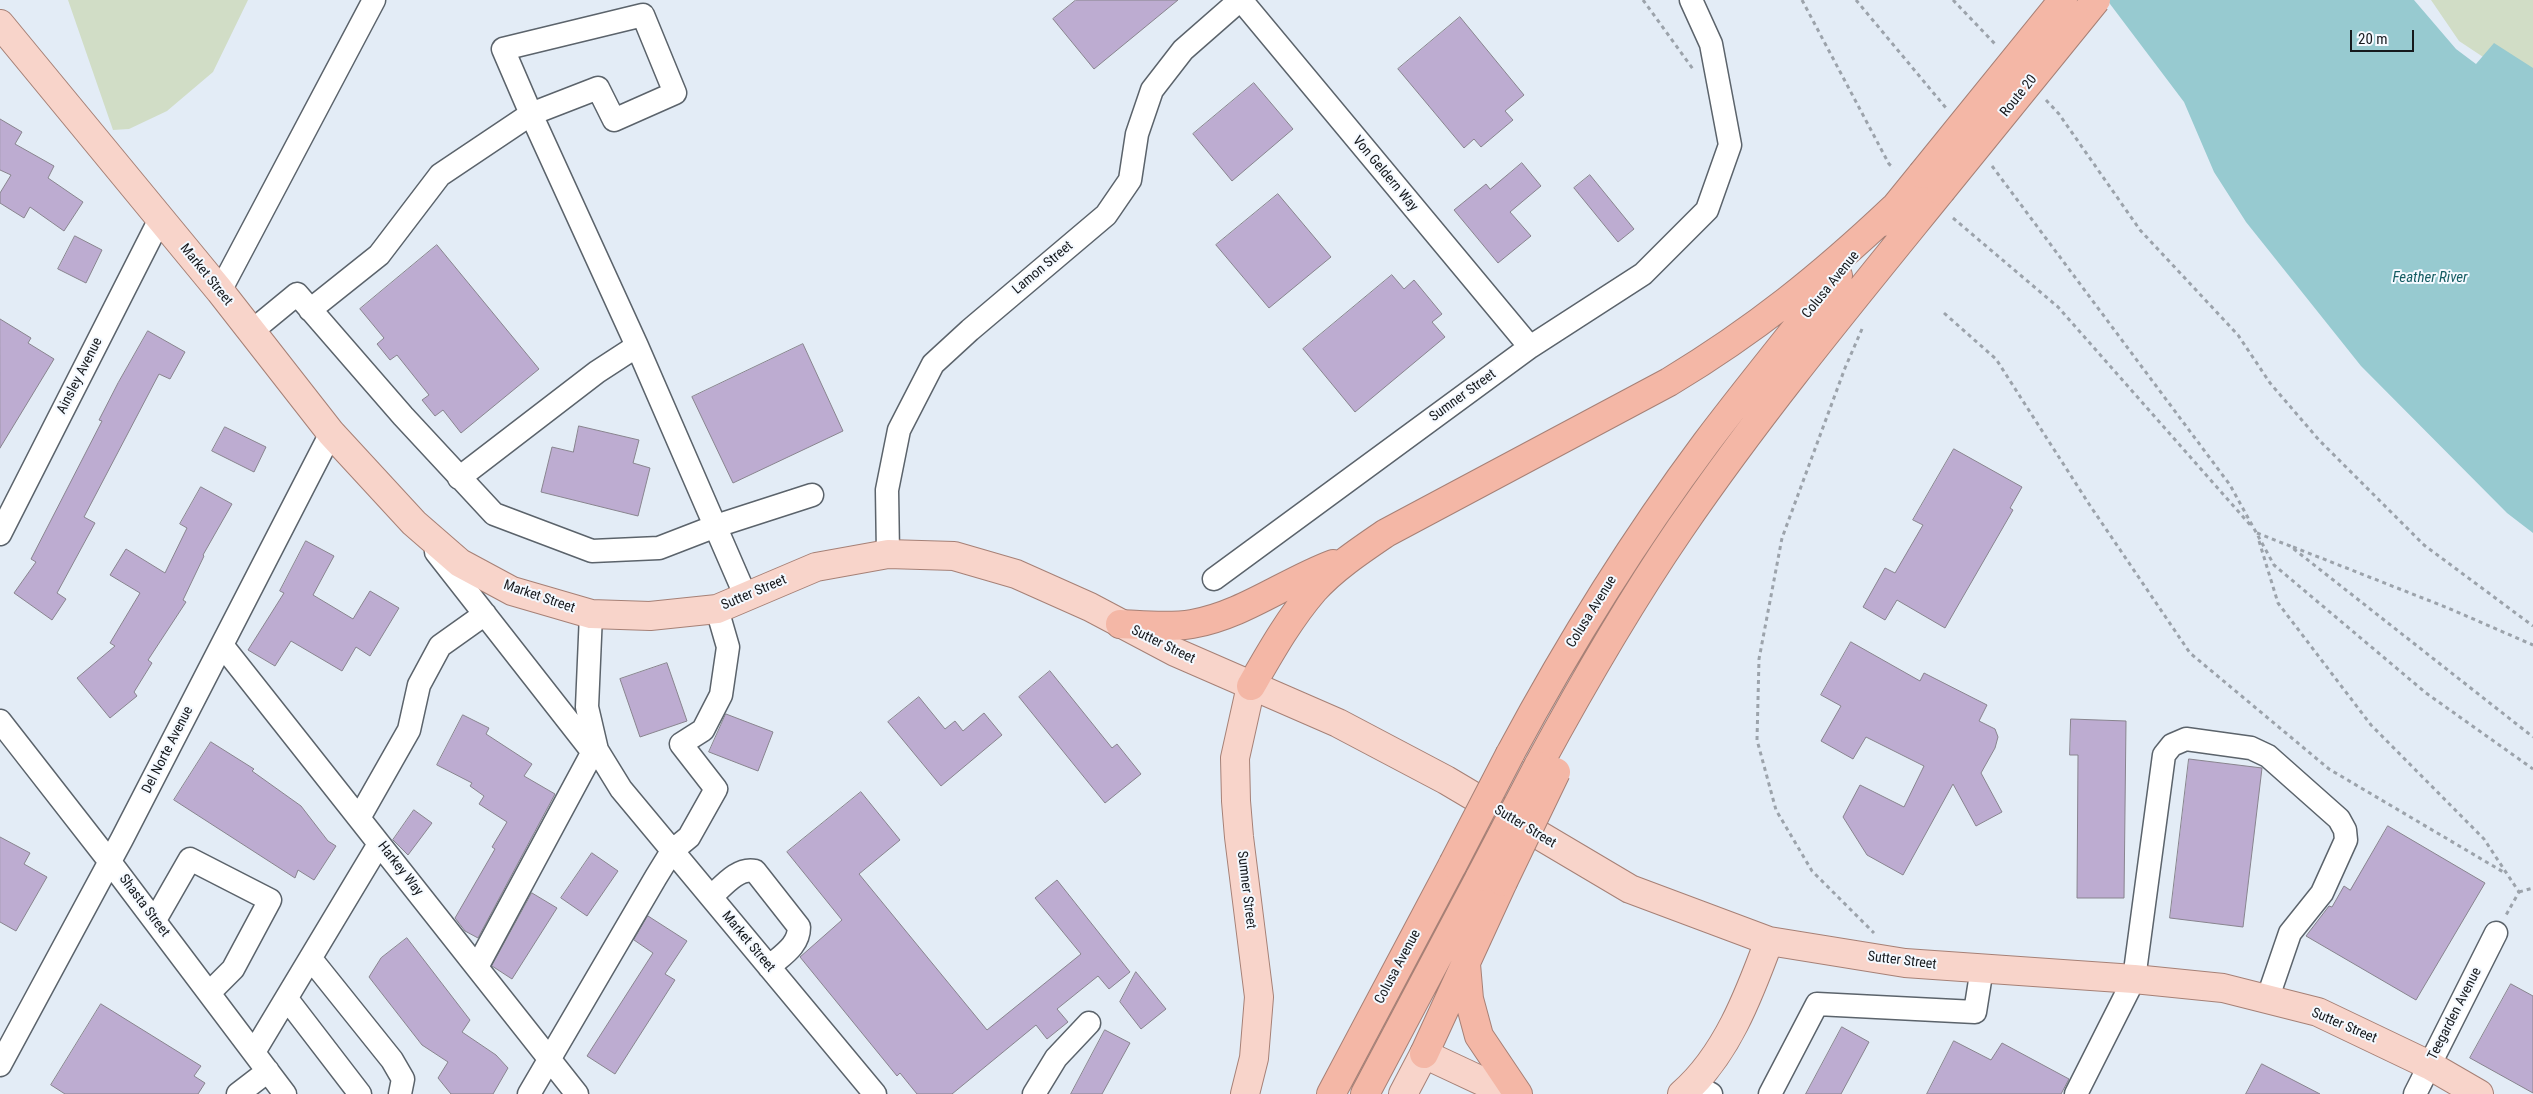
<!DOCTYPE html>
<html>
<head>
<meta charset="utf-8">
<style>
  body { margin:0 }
  #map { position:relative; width:2533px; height:1094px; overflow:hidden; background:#e3ecf6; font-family:"Roboto Condensed",sans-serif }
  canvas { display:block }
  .scale { position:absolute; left:2350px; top:30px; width:64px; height:22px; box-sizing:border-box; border:2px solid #16191d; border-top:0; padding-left:6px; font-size:15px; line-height:18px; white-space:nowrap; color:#16191d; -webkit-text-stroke:4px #f4f9ff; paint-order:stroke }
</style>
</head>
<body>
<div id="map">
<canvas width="2533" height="1094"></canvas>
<div class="scale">20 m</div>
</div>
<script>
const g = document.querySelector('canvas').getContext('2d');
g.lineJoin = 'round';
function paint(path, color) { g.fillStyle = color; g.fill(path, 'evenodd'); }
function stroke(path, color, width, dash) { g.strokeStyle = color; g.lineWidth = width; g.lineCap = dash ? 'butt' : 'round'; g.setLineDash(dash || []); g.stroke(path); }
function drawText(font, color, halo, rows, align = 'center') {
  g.font = font + ' "Roboto Condensed",sans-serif'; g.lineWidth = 4; g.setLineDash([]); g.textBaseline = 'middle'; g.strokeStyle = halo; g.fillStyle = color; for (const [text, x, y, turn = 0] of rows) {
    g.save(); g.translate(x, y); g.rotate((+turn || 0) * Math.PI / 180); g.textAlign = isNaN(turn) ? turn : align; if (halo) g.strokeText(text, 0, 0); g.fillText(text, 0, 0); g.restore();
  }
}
paint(new Path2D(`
  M68,0H248L213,72L167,111L129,129L113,130Z
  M2431,0H2533V90L2459,41Z`), '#d1ddc6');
paint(new Path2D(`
  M2107,0H2414L2456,49L2476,64L2494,43L2533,68V533L2507,513L2361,366L2246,222L2214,172L2184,102Z`), '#97cad0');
const building = new Path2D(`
  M1076,0H1178L1094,69L1053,19Z
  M1460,17L1524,95L1505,111L1513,120L1481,147L1474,139L1464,148L1398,69Z
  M1254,83L1293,129L1232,181L1193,134Z
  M0,119L22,132L15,144L54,166L48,178L83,202L64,231L30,207L24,218L0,203V193L11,175L0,170Z
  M1522,163L1541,186L1510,212L1531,236L1498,263L1454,210L1486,184L1490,189Z
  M1590,175L1634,229L1618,242L1574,188Z
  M1278,194L1331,257L1269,308L1216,245Z
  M75,236L102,250L86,283L58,269Z
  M437,245L539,369L461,433L443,410L435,416L422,400L429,395L397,355L390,360L377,344L384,338L360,309Z
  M1392,275L1404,289L1414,280L1442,314L1432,322L1445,337L1355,412L1303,349Z
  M0,319L31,338L28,343L54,359L0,448Z
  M148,331L185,352L170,379L159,374L84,517L95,523L57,593L66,599L52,620L14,593L36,562L31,559L102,421L99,420L118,383Z
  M803,344L843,431L733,483L692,397Z
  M579,426L639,440L633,463L650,468L638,516L541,492L552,447L573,452Z
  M225,427L266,447L254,472L212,451Z
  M1954,449L2022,487L2010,508L2013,510L1945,628L1897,600L1885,620L1863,607L1885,568L1895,573L1923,525L1913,520Z
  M201,487L232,504L203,555L204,556L183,600L186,602L148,660L152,663L134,692L137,696L110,718L77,678L115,646L110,643L140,593L110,575L126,549L165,573L187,528L180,524Z
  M306,541L334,556L313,595L353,619L370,591L399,608L370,656L356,647L342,671L291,641L275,666L248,650L284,593L280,591Z
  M1851,642L1920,681L1924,673L1987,705L1979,721L1995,729L1998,737L1995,748L1981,773L2002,812L1976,826L1953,784L1903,875L1867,855L1843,817L1860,785L1904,807L1924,766L1866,737L1853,759L1821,741L1841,706L1821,695Z
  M667,663L687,721L640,737L620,679Z
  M1050,671L1112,748L1117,744L1141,774L1105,803L1019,697Z
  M919,697L945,729L955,721L963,731L984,713L1002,735L941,786L888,722Z
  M726,714L773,732L758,771L709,752Z
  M463,715L489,728L486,734L532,764L524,776L555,794L478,938L465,931L455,918L495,849L492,847L507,822L479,804L484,796L470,786L472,783L437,765Z
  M2071,719L2126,721L2124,898H2077L2078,755H2070Z
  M211,742L254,769L252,771L301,806L328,841L336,846L314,880L298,870L295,878L174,800Z
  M2189,759L2262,768L2243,927L2170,918Z
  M861,792L900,840L859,874L987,1030L1081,954L1035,898L1057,880L1130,972L1109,989L1098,976L1057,1009L1068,1022L1047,1039L1036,1025L952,1094H917L900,1073L897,1076L800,957L842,920L787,852Z
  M414,810L432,823L408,855L393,840Z
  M2388,826L2485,883L2416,1000L2306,936L2329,906L2332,907L2344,886L2350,890Z
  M0,837L30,853L24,864L47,877L16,931L0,922Z
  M592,853L618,871L587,916L561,898Z
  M532,893L557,908L512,979L492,966Z
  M648,916L687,941L665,974L675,980L615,1074L587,1056L653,953L634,940Z
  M407,938L470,1020L462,1032L496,1055L508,1068L493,1094H451L438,1078L448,1062L422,1045L369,977L381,958Z
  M1136,972L1166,1009L1141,1029L1120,1002Z
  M2511,984L2533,996V1093L2470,1058Z
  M101,1004L201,1066L194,1076L205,1083L198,1094H65L51,1085Z
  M1842,1027L1869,1042L1841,1094H1806Z
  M1105,1030L1130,1043L1102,1094H1071Z
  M1954,1041L1991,1060L2002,1043L2069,1079L2061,1094H1927Z
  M2262,1064L2320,1094H2246Z`);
paint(building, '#bdacd1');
stroke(building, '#88848e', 1);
const minor = new Path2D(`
  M1241,0L1530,347
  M643,15L675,93L614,120L598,88L531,114L503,49Z
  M220,291L374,0
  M310,310L379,255L440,175L531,114L637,346L746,597
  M252,331L297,294L403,416L494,514L592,551L659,548L716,526L812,495
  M459,478L597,372L637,346
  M0,534L160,219
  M436,552L595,755
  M888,554L887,490L899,430L933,364L970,330L1106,215L1130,180L1137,134L1152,90L1183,50L1240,0
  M1214,579L1530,347L1643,274L1707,210L1730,145L1711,44L1691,0
  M591,614L587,707L597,750L621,789L875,1094
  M222,645L577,1094
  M0,721L110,862L285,1094
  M359,818L409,730L419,685L440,646L485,614
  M711,897C723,886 738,867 755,871L799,927C799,946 782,955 769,967
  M155,920L190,859L270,900L233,969L209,993
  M311,959L392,1060L403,1079L400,1094
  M477,967L596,746
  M287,999L360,1094
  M254,1052L379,844
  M0,1065L122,839L331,433
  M1693,1084L1711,1094
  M238,1094L268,1071
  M529,1094L656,877L672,851L689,837L716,789L681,744L703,730L721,695L728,647L717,609
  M1034,1094L1056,1058L1089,1023
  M1770,1094L1817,1004L1975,1012L1982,968
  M2076,1094L2134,979L2164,755L2172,745L2186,739L2251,748L2268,756L2339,819L2345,830L2346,840L2322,893L2290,933L2267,1000
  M2415,1094L2496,933`);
const major = new Path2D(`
  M0,24L220,291L331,433L414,523L460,563L512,591L591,614L650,616L717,609L816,567L888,554L954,556L1016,574L1090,607L1175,652L1338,723L1446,780L1630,889L1769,941L1905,963L2134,979L2223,988L2318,1012L2429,1065L2479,1094
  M1245,1094L1254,1058L1259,997L1239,837L1236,801L1235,758L1251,686
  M1403,1094L1424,1054L1486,1083L1505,1094
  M1682,1094C1726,1056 1749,995 1769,941`);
const highway = new Path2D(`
  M1883,222L1922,174
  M1120,624C1143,625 1169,628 1192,624C1243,615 1285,582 1333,564
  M1251,686C1270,653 1289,619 1314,590C1334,568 1361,550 1386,533L1669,382C1755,330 1821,277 1894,208
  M1510,754C1568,646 1633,541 1706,443C1749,386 1794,331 1838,276
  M1538,766C1582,685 1628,605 1680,529C1760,412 1851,302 1941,191
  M1466,964L1469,999L1479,1036L1518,1094
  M1424,1054L1503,882
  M1331,1094L1453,864
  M1365,1094L1480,877`);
stroke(minor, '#5b636b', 25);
stroke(major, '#a68076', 30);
stroke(highway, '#a68076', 30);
stroke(new Path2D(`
  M1643,0L1693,69
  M1802,0L1889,164L1894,168
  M1856,0L1946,108
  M1953,0L1996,45
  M2046,100L2059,114L2140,230L2238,335L2270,383L2319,440L2424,545L2533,626
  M1992,166L2230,485L2274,565L2426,693L2533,769
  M1953,218L2058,307L2252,527
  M1944,313L1996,359L2089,504L2190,653L2329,769L2505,873
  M1862,329L1845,368L1782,538L1759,659L1757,740L1776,810L1812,871L1874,933
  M2257,533L2290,546L2533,737
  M2259,541L2278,603L2371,725L2484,839L2519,892L2506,915
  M2293,547L2448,608L2533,645
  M2519,892L2533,888`), '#9ca3ab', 3, [4, 4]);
stroke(minor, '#fff', 22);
stroke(major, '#f8d4ca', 28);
stroke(highway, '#f4b7a6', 28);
const highwayBridge = new Path2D(`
  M1922,174L2063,0
  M1941,191L2096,0
  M1453,864L1510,754
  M1480,877L1538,766
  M1503,882L1556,772`);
stroke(highwayBridge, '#a68076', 30, []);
stroke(highwayBridge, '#f4b7a6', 28);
drawText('14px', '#16191d', '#f4f9ff', [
  ["Route 20",2019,96,-51],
  ["Von Geldern Way",1385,174,50],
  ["Lamon Street",1043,268,-40],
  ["Market Street",206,275,51],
  ["Colusa Avenue",1831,285,-51],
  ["Ainsley Avenue",80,376,-63],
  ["Sumner Street",1463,396,-36],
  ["Sutter Street",754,593,-23],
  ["Market Street",539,597,19],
  ["Colusa Avenue",1592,612,-58],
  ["Sutter Street",1163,645,26],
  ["Del Norte Avenue",168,750,-63],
  ["Sutter Street",1525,827,31],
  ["Harkey Way",400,869,52],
  ["Sumner Street",1246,890,83],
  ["Shasta Street",144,906,53],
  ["Market Street",748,942,50],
  ["Sutter Street",1902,961,7],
  ["Colusa Avenue",1398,967,-62],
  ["Teegarden Avenue",2455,1014,-63],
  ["Sutter Street",2344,1026,23]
]);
drawText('italic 15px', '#145c62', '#f4f9ff', [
  ["Feather River",2430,278]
]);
</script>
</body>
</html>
